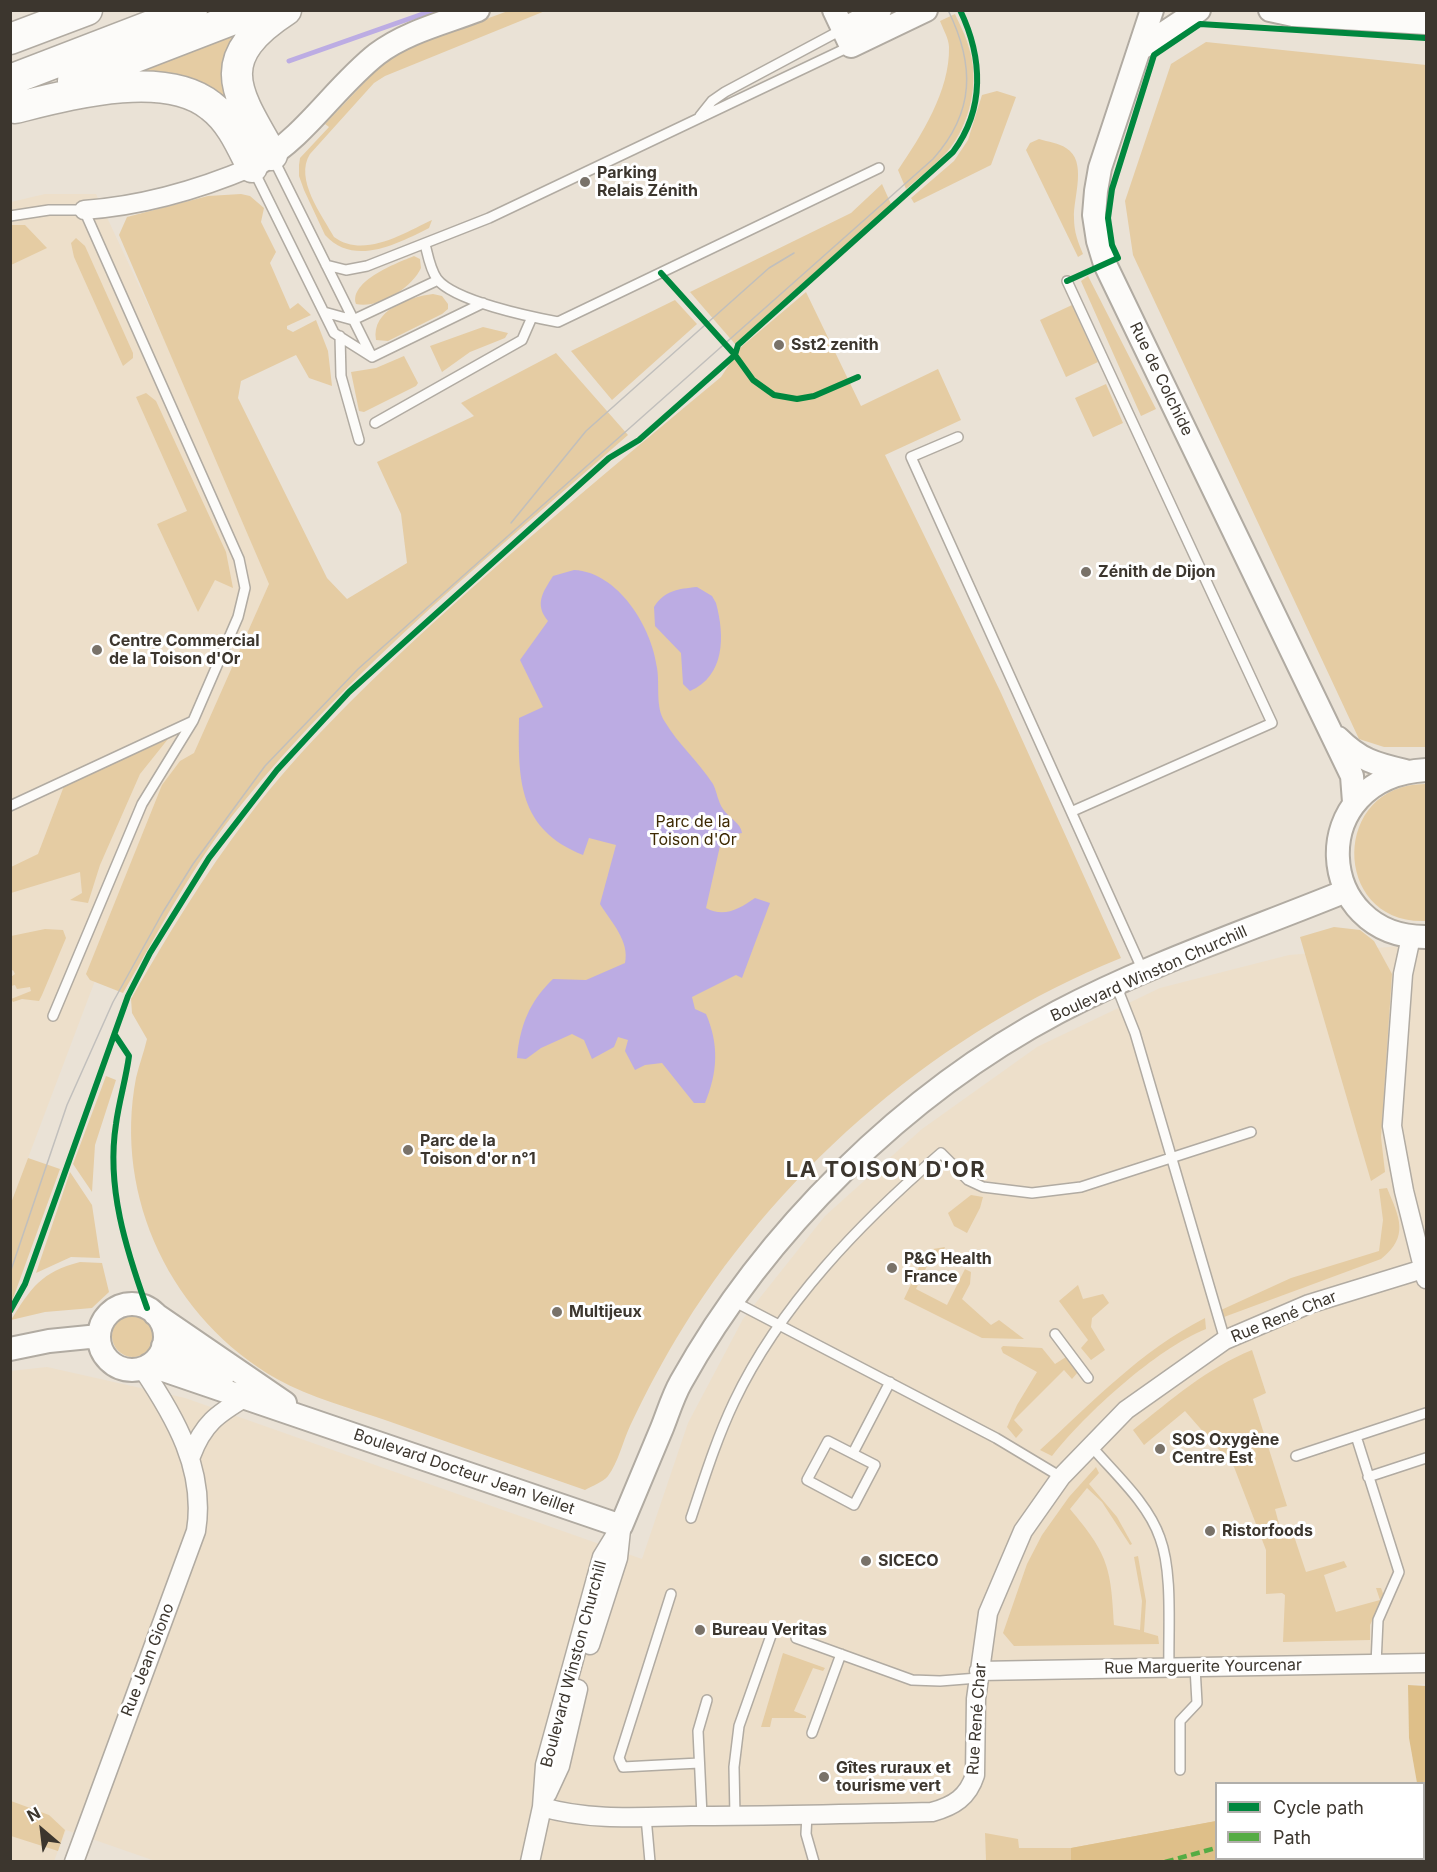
<!DOCTYPE html>
<html>
<head>
<meta charset="utf-8">
<style>
  body { margin:0 }
  #map { position:relative; width:1437px; height:1872px; overflow:hidden; background:#eae2d6; font-family:Inter,sans-serif }
  canvas { display:block }
  .frame { position:absolute; inset:0; border:12px solid #3c362e; pointer-events:none }
  .legend { position:absolute; left:1215px; top:1782px; width:210px; height:78px; box-sizing:border-box; background:#fff; border:2px solid #b1afab; margin:0; padding:8px 10px; list-style:none; font-size:18px; color:#3c362e }
  .legend li { display:flex; align-items:center; gap:12px; height:30px }
  .legend b { width:30px; border:2px solid #b1afab }
  .north { position:absolute; left:12px; top:1800px; width:60px; height:60px; -webkit-text-stroke:4px #fff; paint-order:stroke; rotate:332deg; font-size:16px; font-weight:700; line-height:24px; text-align:center; color:#3c362e }
  .north::after { content:''; display:block; margin:auto; width:21px; height:27px; background:#3c362e; clip-path:polygon(50% 0,100% 100%,50% 72%,0 100%) }
</style>
</head>
<body>
<div id="map">
<canvas width="1437" height="1872"></canvas>
<div class="frame"></div>
<ul class="legend">
<li><b style="height:8px;background:#00873e"></b>Cycle path</li>
<li><b style="height:8px;background:#55ac44"></b>Path</li>
</ul>
<div class="north">N</div>
</div>
<script>
const g = document.querySelector('canvas').getContext('2d');
g.lineJoin = 'round';
function paint(path, color) { g.fillStyle = color; g.fill(path, 'evenodd'); }
function stroke(path, color, width, dash) { g.strokeStyle = color; g.lineWidth = width; g.lineCap = dash ? 'butt' : 'round'; g.setLineDash(dash || []); g.stroke(path); }
function drawText(font, color, halo, rows, align = 'center') {
  g.font = font + ' Inter,sans-serif'; g.lineWidth = 6; g.setLineDash([]); g.textBaseline = 'middle'; g.strokeStyle = halo; g.fillStyle = color; for (const [text, x, y, turn = 0] of rows) {
    g.save(); g.translate(x, y); g.rotate((+turn || 0) * Math.PI / 180); g.textAlign = isNaN(turn) ? turn : align; if (halo) g.strokeText(text, 0, 0); g.fillText(text, 0, 0); g.restore();
  }
}
paint(new Path2D(`
  M45,194H96L283,593L99,970L11,1203V202Z
  M1426,944V1684L1408,1685L1409,1738L1417,1783L1216,1784V1821L1071,1848H1019L985,1833L986,1861L158,1862L66,1830L54,1861H11L10,1371L47,1367L185,1398L642,1559L688,1423L743,1319L825,1216L922,1129L1037,1047L1160,988L1289,955Z`), '#eddfca');
paint(new Path2D(`
  M508,11H545L385,76L374,83L310,154C294,179 322,215 334,237C364,259 404,233 432,220L429,228C397,244 354,267 325,235L304,190L299,176V165L300,158L329,127L325,124L384,62L409,47Z
  M955,14C960,25 966,36 969,48C980,81 970,125 947,152C935,165 920,177 906,189L898,170C921,136 950,91 949,47C949,39 943,29 940,21Z
  M242,27L232,99L224,105L112,75Z
  M1206,42L1426,65V747H1384L1359,739L1133,255L1125,201L1171,64Z
  M997,91L1016,97L991,165L914,203L911,198L954,161L968,140L982,95Z
  M1039,139C1048,142 1059,143 1066,148C1088,161 1073,198 1074,218C1074,232 1078,242 1083,254L1078,257L1026,150L1030,143Z
  M882,184L891,204L735,344L690,292L851,213Z
  M241,194L250,196L264,208L261,222L276,252L270,263L290,309L298,303L311,315L287,326V329L293,332L316,320L328,351L332,386L309,378L296,355L241,381L238,398L327,578L347,599L407,563L401,514L377,462L474,416L461,403L556,353L628,435C494,553 354,665 241,805C194,862 160,929 123,993L90,980L86,974L162,785L180,761L194,753L269,584L119,235L127,217L208,196Z
  M10,225H25L47,248L11,265Z
  M76,238L85,246L133,353V358L123,366L74,257L71,243Z
  M414,256L420,259L421,268C412,288 378,309 356,304C349,281 397,263 414,256Z
  M1088,276L1156,409L1141,416L1081,281Z
  M806,292L861,406L938,369L961,420L885,455L1001,693L1121,958C941,1031 787,1162 684,1326C664,1358 646,1392 630,1426C623,1441 618,1463 608,1476C603,1482 592,1486 585,1490C519,1467 453,1444 388,1421C351,1408 311,1398 277,1379C172,1319 113,1198 136,1078C139,1065 144,1052 147,1039L132,1013L131,999C167,936 204,875 248,817C302,746 367,684 432,624C526,538 624,458 721,377L740,348Z
  M433,294L442,296L448,304V309L442,314L388,341L376,340C371,310 409,297 433,294Z
  M675,300L697,324L612,400L571,351Z
  M1072,305L1098,362L1066,377L1040,320Z
  M483,327L508,333L505,338L470,352L442,372L430,346Z
  M404,356L418,383L416,386L364,412L359,411L351,372L376,368Z
  M1106,384L1123,423L1093,437L1075,398Z
  M146,393L156,401L226,552L233,588L215,580L198,612L157,524L187,511L136,397Z
  M168,739L140,774L100,865L88,903L70,900L82,893L80,872L11,893V867L38,854L64,786Z
  M1426,784V921C1331,925 1330,783 1426,784Z
  M1334,927L1360,930L1374,941L1392,974L1381,1137L1385,1172L1371,1181L1300,937Z
  M45,929L63,930L66,938L42,995L39,1001L22,999L13,1002L11,999L31,991L30,987L17,989L15,985L11,986V977L15,974L13,970L11,971V936Z
  M106,1076L116,1080L95,1145L92,1192L73,1164Z
  M28,1158L60,1169L11,1304V1203Z
  M70,1172L92,1205L100,1258L71,1257L36,1273Z
  M1387,1188C1399,1217 1410,1236 1381,1259L1224,1317L1221,1310L1291,1278L1379,1251L1383,1220L1379,1189Z
  M971,1195L983,1197L980,1208L967,1233L954,1226L948,1213Z
  M945,1247L940,1260L934,1262L930,1260L916,1289L947,1305L965,1269L971,1272L970,1284L962,1299L991,1325L999,1320L1024,1339L982,1338L904,1299L927,1250Z
  M80,1262L102,1263L109,1292L92,1308L45,1312L11,1320C31,1288 41,1272 80,1262Z
  M1078,1285L1083,1299L1103,1294L1109,1303L1092,1318L1091,1327L1105,1350L1091,1360L1081,1348L1088,1340L1059,1301Z
  M112 1336a21 21 0 1 1 42 0a21 21 0 1 1-42 0Z
  M1205,1318L1206,1329C1156,1349 1086,1413 1052,1456L1040,1450C1093,1402 1140,1351 1205,1318Z
  M1003,1346L1042,1348L1055,1364L1066,1357L1078,1372L1072,1379L1064,1370L1014,1420L1023,1430L1016,1438L1007,1427L1017,1405L1037,1372L1003,1353L1001,1348Z
  M1252,1350L1266,1393L1253,1399L1287,1506L1275,1509L1283,1539L1294,1536L1306,1572L1344,1561L1347,1567L1324,1575L1336,1612L1380,1600L1376,1588H1381L1384,1596L1370,1625V1640L1283,1642L1285,1595L1282,1593L1266,1594V1550L1234,1467L1185,1411L1144,1445L1133,1430C1171,1400 1207,1368 1252,1350Z
  M1096,1467L1099,1473L1089,1484L1117,1517L1132,1544L1130,1545L1102,1502L1087,1488L1070,1509C1108,1554 1111,1567 1114,1625L1140,1630L1142,1601L1134,1557L1138,1556L1146,1601L1144,1632L1158,1636L1159,1644L1014,1646L1003,1633L1027,1564L1042,1535L1069,1497Z
  M783,1653L825,1668L823,1671L813,1668L794,1711L806,1716V1718H772L770,1727H761Z
  M11,1801L49,1815L65,1830L58,1851L11,1836Z
  M1216,1821V1858L1405,1859L1390,1862L986,1861L985,1833L1018,1839L1019,1848H1071Z`), '#e5cca3');
paint(new Path2D(`
  M1408,1685L1426,1686V1854L1424,1855V1784L1417,1783L1409,1738Z
  M1216,1821V1858L1405,1859L1390,1862L1071,1861V1848Z`), '#debf89');
paint(new Path2D(`
  M574,570C618,572 652,627 657,668C660,685 655,707 665,722C678,744 699,762 713,784C717,792 718,802 723,809C729,818 741,823 742,833L722,837L706,908C724,918 739,909 755,898L770,903L742,978L736,975L692,997L695,1009L706,1014C719,1044 718,1072 705,1103H694L662,1063L645,1065L635,1070L625,1051L628,1040L618,1037L614,1047L592,1059L584,1040L572,1034L541,1048L526,1059L517,1058C520,1026 529,1002 553,979L586,980L625,963C630,941 611,922 600,904L616,845L589,838L583,855C518,829 518,780 519,718L543,707L520,660L548,621C534,604 543,592 553,576Z
  M697,587L712,596L716,603C725,636 725,676 690,691L683,684L681,653L655,626L654,607C665,590 678,589 697,587Z`), '#bcace3');
stroke(new Path2D(`
  M289,61L434,10`), '#bcace3', 5);
const service = new Path2D(`
  M700,116L712,101L725,92L843,29
  M273,158L371,355
  M254,171L334,333L372,357
  M10,216L49,210H84L239,559L245,588L238,617L193,721L10,806
  M425,244C428,256 430,269 437,279C454,301 531,317 558,322L879,168
  M326,265L346,270L367,266L489,218L851,46
  M1067,281L1272,723L1073,811
  M324,312L353,320L438,280
  M340,336L341,376L359,440
  M372,357L483,303
  M375,423L522,340L532,317
  M958,437L911,457L1143,971
  M1116,985L1135,1033L1225,1340
  M53,1016L142,804L193,721
  M733,1301L996,1438L1061,1477
  M1055,1334L1088,1378
  M1356,1436L1399,1572L1378,1620L1376,1664
  M828,1441L875,1465L854,1505L807,1480Z
  M1091,1446C1115,1474 1148,1503 1160,1538C1173,1573 1168,1630 1169,1667
  M853,1453L890,1382
  M1296,1456L1426,1413
  M1368,1477L1426,1458
  M691,1518C704,1479 716,1440 734,1402C780,1305 861,1222 941,1153L968,1180L983,1187L1032,1193L1081,1187L1251,1132
  M671,1594L619,1758L623,1767L699,1763
  M796,1638L912,1680L940,1681L978,1678
  M812,1733L841,1654
  M1180,1770V1721L1197,1703L1195,1667
  M807,1814L806,1834L814,1862
  M702,1816L698,1731L707,1700
  M735,1816L734,1767L739,1726L774,1627
  M646,1817L650,1862`);
const minor = new Path2D(`
  M84,210C141,206 200,189 252,167
  M1411,937L1403,974L1392,1126L1404,1191L1426,1279
  M191,1456C203,1424 217,1414 246,1397
  M590,1645L618,1558L621,1530
  M979,1671L1426,1663
  M547,1794L560,1766L578,1689
  M542,1807C590,1821 641,1817 691,1816C771,1816 852,1814 932,1812C954,1806 968,1797 975,1775L976,1699L988,1613L1023,1531L1061,1477L1126,1410L1225,1340L1309,1304L1423,1269
  M74,1862L196,1531C206,1470 175,1417 142,1368
  M530,1862L542,1807L545,1765L602,1557L621,1526`);
const tertiary = new Path2D(`
  M834,10L851,46L926,10
  M1152,10L1100,168L1096,191L1094,215L1098,241L1105,264L1352,776L1354,802
  M1270,10L1293,15L1426,23
  M843,29L880,10
  M1140,49L1199,10
  M259,163C306,136 335,87 377,54C406,32 444,23 478,10
  M1338,738C1360,760 1375,764 1405,771
  M1426,770C1303,777 1314,938 1426,937
  M99 1337a33 33 0 1 1 66 0a33 33 0 1 1-66 0Z
  M155,1314L285,1403
  M163,1346L222,1379
  M10,1349L49,1341L99,1336
  M149,1365L621,1526C635,1493 648,1461 662,1428C668,1413 673,1396 681,1382C765,1231 905,1093 1058,1012C1149,964 1250,930 1346,891`);
const trunk = new Path2D(`
  M10,39L87,10
  M10,80L192,10
  M73,81L257,10
  M15,108C68,95 164,68 211,106C231,121 241,145 252,167
  M272,155C235,91 211,59 286,10`);
stroke(service, '#b1aba2', 12);
stroke(minor, '#b1aba2', 21);
stroke(tertiary, '#b1aba2', 26);
stroke(trunk, '#b1aba2', 33);
stroke(service, '#fcfbf9', 9);
stroke(minor, '#fcfbf9', 18);
stroke(tertiary, '#fcfbf9', 22);
stroke(trunk, '#fcfbf9', 30);
stroke(new Path2D(`
  M511,523L586,431L769,268L794,253
  M10,1273L67,1105L113,1002L163,912L193,864L265,766L358,669L933,159C975,112 975,65 948,10`), '#c1bfbc', 1.5);
stroke(new Path2D(`
  M1424,1811H1426
  M1165,1862L1216,1848`), '#55ac44', 4.5, [9, 4.5]);
stroke(new Path2D(`
  M661,273L735,355L753,380L774,395L797,399L814,396L858,377
  M1067,281L1118,258L1112,245L1108,218L1112,189L1154,55L1200,24L1426,38
  M115,1035L129,1056C126,1079 119,1101 116,1124C106,1187 126,1249 147,1308
  M10,1311L25,1284L128,996L150,953L209,858L277,770L349,692L609,458L639,440L735,355L738,345L953,152C985,109 983,58 960,10`), '#00873e', 6);
for (const [x, y, r, color] of [
  [585,182,6,"#797269"],
  [779,345,6,"#797269"],
  [1086,572,6,"#797269"],
  [97,650,6,"#797269"],
  [408,1150,6,"#797269"],
  [892,1268,6,"#797269"],
  [557,1312,6,"#797269"],
  [1160,1449,6,"#797269"],
  [1210,1531,6,"#797269"],
  [866,1561,6,"#797269"],
  [700,1630,6,"#797269"],
  [824,1777,6,"#797269"]
]) { const dot = new Path2D(); dot.arc(x, y, r, 0, 2 * Math.PI); g.fillStyle = color; g.fill(dot); stroke(dot, '#fff', 2); }
drawText('bold 16px', '#3c362e', '#fff', [
  ["Parking",597,173],
  ["Relais Zénith",597,191],
  ["Sst2 zenith",791,345],
  ["Zénith de Dijon",1098,572],
  ["Centre Commercial",109,641],
  ["de la Toison d'Or",109,659],
  ["Parc de la",420,1141],
  ["Toison d'or n°1",420,1159],
  ["P&G Health",904,1259],
  ["France",904,1277],
  ["Multijeux",569,1312],
  ["SOS Oxygène",1172,1440],
  ["Centre Est",1172,1458],
  ["Ristorfoods",1222,1531],
  ["SICECO",878,1561],
  ["Bureau Veritas",712,1630],
  ["Gîtes ruraux et",836,1768],
  ["tourisme vert",836,1786]
], 'left');
drawText('16px', '#3c362e', '#fff', [
  ["Rue de Colchide",1161,379,64],
  ["Boulevard Winston Churchill",1149,974,-24],
  ["Rue René Char",1284,1317,-22],
  ["Boulevard Docteur Jean Veillet",464,1472,19],
  ["Rue Jean Giono",148,1660,-69],
  ["Boulevard Winston Churchill",574,1664,-75],
  ["Rue Marguerite Yourcenar",1203,1667,-1],
  ["Rue René Char",977,1719,-86]
]);
drawText('16px', '#3d2902', '#fff', [
  ["Parc de la",693,822],
  ["Toison d'Or",693,840]
]);
g.letterSpacing = '1.5px';
drawText('bold 22px', '#3c362e', '#fff', [
  ["LA TOISON D'OR",886,1170]
]);
g.letterSpacing = '0px';
</script>
</body>
</html>
